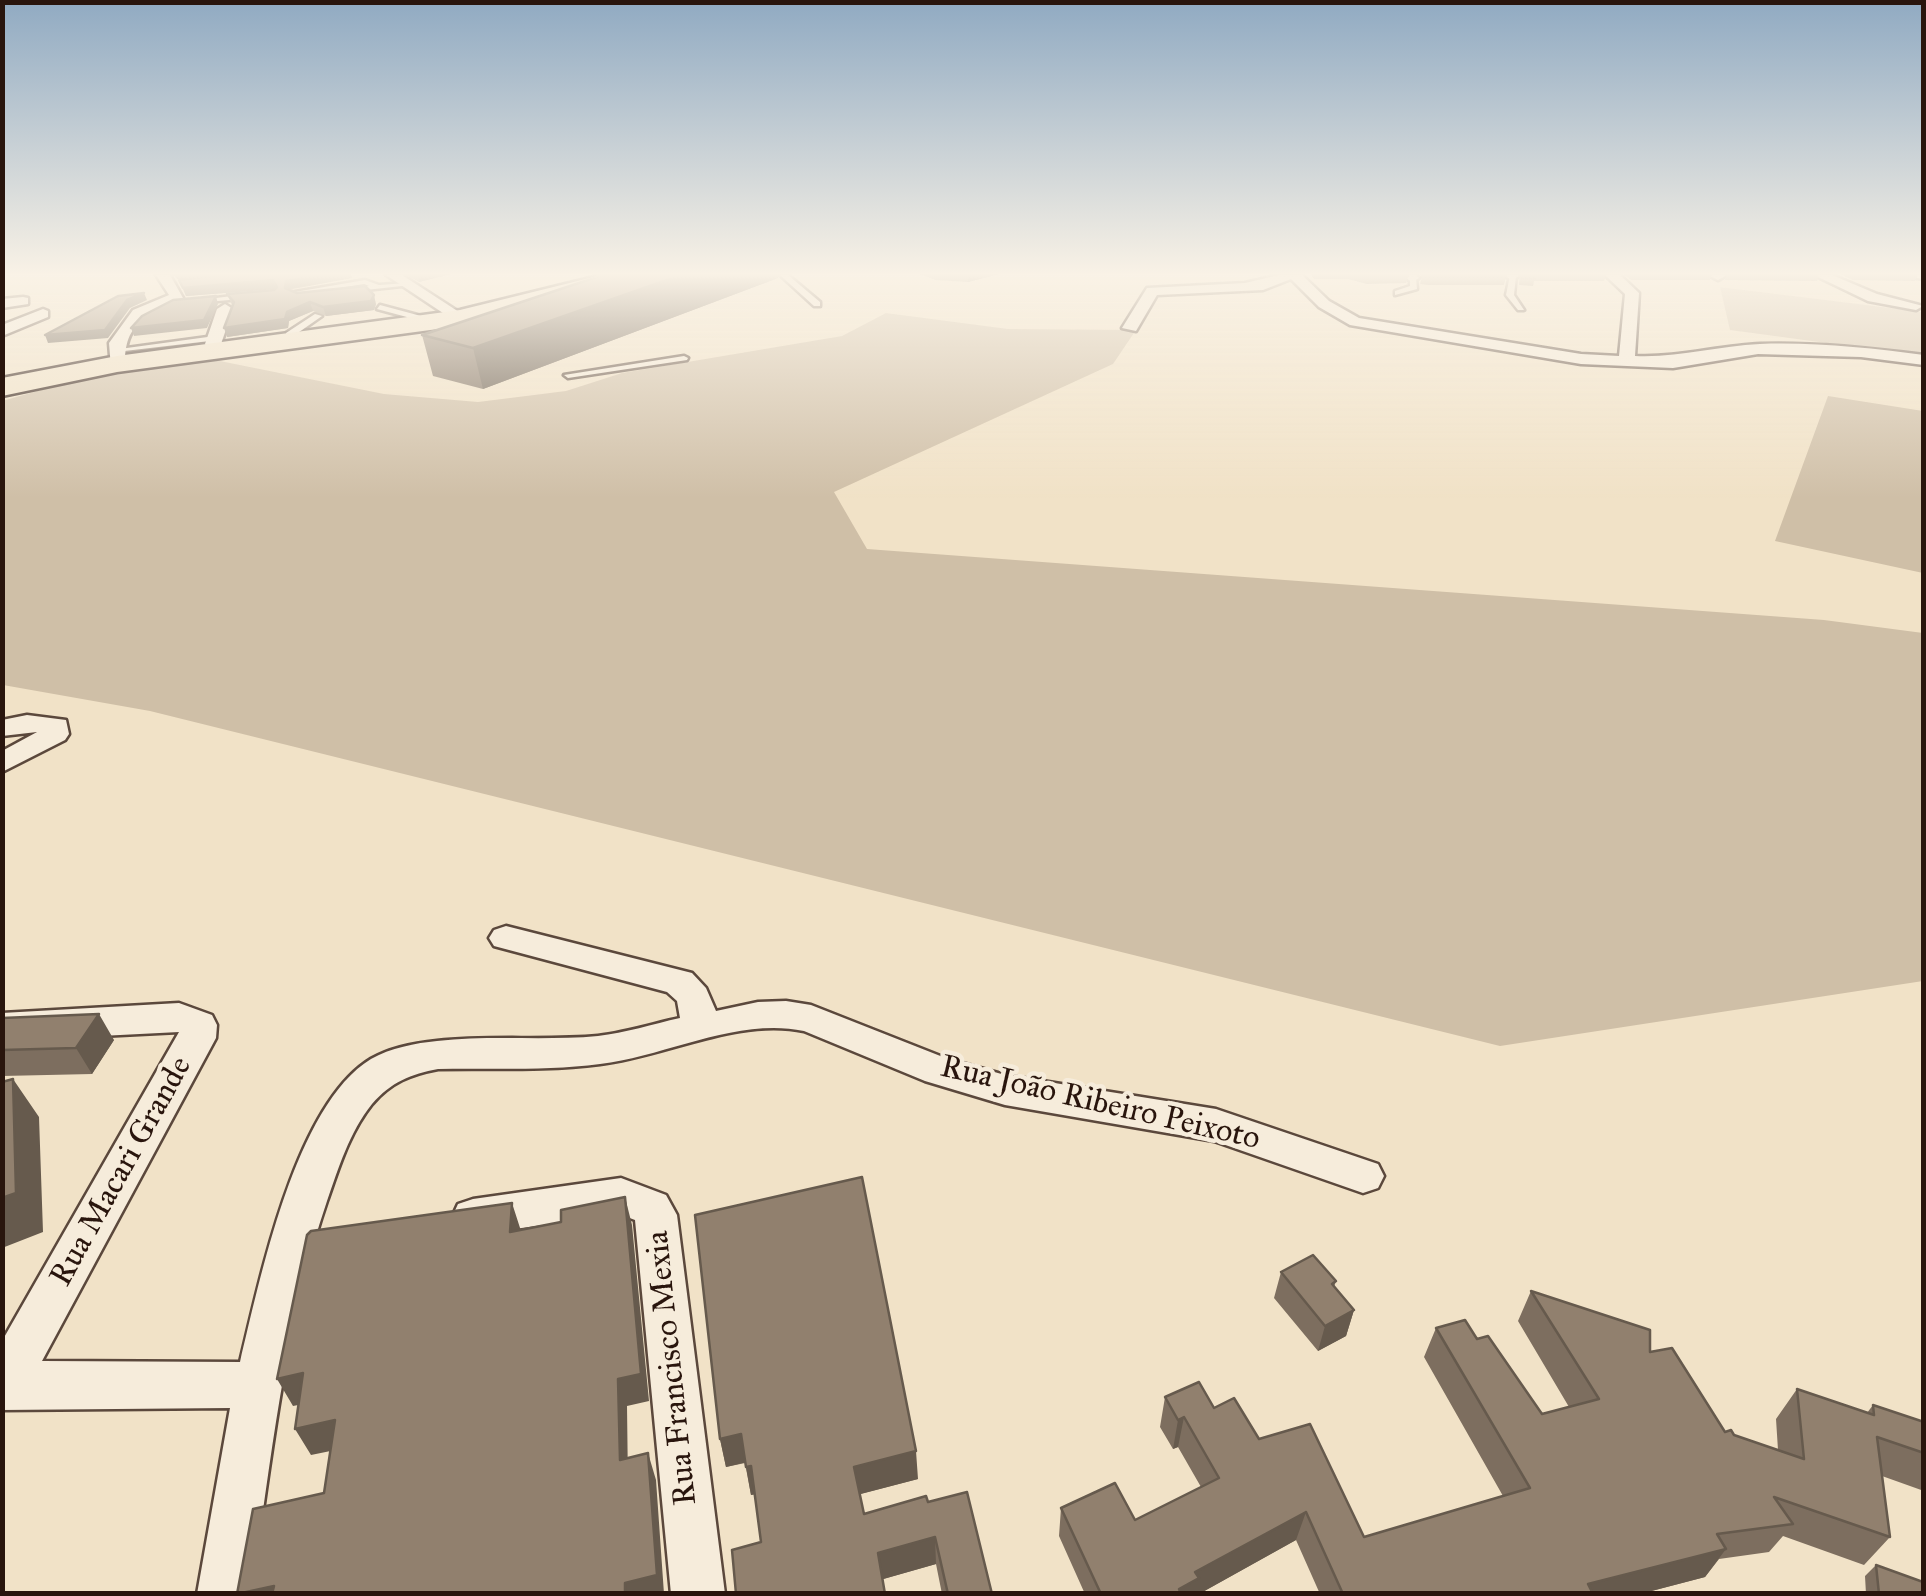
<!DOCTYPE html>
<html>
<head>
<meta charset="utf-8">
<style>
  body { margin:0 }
  #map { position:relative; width:1926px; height:1596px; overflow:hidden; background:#f1e2c7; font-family:"IM FELL Great Primer",serif }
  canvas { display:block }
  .frame { position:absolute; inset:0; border:5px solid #29150d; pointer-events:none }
</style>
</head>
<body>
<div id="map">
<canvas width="1926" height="1596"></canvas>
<div class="frame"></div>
</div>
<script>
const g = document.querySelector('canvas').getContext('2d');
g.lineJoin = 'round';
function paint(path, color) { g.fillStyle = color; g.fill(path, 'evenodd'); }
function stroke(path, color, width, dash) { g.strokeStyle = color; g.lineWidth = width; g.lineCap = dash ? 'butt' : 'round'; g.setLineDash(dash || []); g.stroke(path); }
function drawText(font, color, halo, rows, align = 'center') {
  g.font = font + ' "IM FELL Great Primer",serif'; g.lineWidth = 9; g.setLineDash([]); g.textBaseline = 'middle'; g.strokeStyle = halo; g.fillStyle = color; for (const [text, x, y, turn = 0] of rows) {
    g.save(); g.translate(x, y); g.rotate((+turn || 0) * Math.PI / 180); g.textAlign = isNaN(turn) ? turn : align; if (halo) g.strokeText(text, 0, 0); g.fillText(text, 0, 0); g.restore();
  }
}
paint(new Path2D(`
  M1720,287L1923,312V356L1730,330Z
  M886,313L1008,329L1136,330L1113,364L834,492L867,549L1824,620L1923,633V981L1500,1046L150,711L3,685L2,401L77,380L210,359L384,394L478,402L566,391L622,373L842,336Z
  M1828,396L1923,411V573L1775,541Z`), '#cfbfa7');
const service = new Path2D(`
  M780,275H788L820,302V306H814Z
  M1510,275L1516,276L1514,295L1524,310H1518L1506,295Z
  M1410,277L1416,278L1417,289L1395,295V291L1410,286Z
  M365,280L379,285L407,283L411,285L347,292L343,290L369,286L364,284L309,293L314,295L310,297L289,293Z
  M248,294L251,298L196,303L192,301Z
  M380,305L421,316L422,318L418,320L377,309Z
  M315,314L322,316L292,337H286V333Z
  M215,336L219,338L218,340L116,352L112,350Z
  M684,356L688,358L687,360L568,378L564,375Z`);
const minor = new Path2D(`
  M156,275H170L183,298C153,321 125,314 125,364L111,368L109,343L133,310L169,295Z
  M386,275H402L459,312L446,315Z
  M1279,275H1302L1329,301L1359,318L1581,354L1619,356L1625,294L1605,275H1620L1639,293L1635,356C1678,358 1717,346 1760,344C1814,342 1870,348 1924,355V365L1861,357L1758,354L1673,368L1581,364L1350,325L1319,307L1291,279L1263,290L1157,295L1136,331L1122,328L1147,288L1245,283Z
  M1401,275H1416L1419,278L1412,282Z
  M1503,275H1518L1519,276L1512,280Z
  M1708,275H1724L1725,276L1718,280Z
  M1814,275H1832L1877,294L1923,306L1916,310L1868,301Z
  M1915,275H1924V279L1917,278Z
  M23,297L28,298V304L2,308V299Z
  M225,304L233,309L221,344L207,347L205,344L217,309Z
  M43,309L48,311V317L2,336V325Z
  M27,715L66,720L69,734L65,740L2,772V751L37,732L2,736V720Z
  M506,926L692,973L706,988L716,1011L758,1002L786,1001L811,1005L948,1059L1005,1075L1216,1109L1378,1164L1384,1176L1378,1188L1363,1193L1214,1141L1005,1105L925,1081L804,1031C737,1017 667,1056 600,1064C547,1071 491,1068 438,1069C411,1074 391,1082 372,1104C349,1133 339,1167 327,1201C284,1327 271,1462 251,1594H197L230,1408L2,1410V1341L179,1032L2,1041V1013L179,1003L212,1015L217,1025L216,1038L42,1361L240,1362C260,1280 295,1105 371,1059C390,1048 416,1043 437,1041C490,1035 545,1041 598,1036C625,1033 653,1024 680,1018L677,1001L667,992L494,946L489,938L494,930Z
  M621,1178L666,1195L677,1215L725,1594H671L635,1220L619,1214L473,1235L458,1230L452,1217L458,1204L473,1199Z`);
const primary = new Path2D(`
  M602,275H640L636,280L460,326L117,372L2,396V378L117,356L460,310Z`);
stroke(service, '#5b483c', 5);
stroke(minor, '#5b483c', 5);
stroke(primary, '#29150d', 5);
paint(service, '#f6ecdb');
paint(minor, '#f6ecdb');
paint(primary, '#f1e2c7');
paint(new Path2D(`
  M173,274H351L352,278L288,290L297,293L376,304L374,310L326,316L313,311L289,321L288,328L227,337L232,305L227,294L274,290L275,289L186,296L179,280L214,276L177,279Z
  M404,274H451L419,282Z
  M919,274H999L968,282L936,280Z
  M1311,274H1406L1408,276L1406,283L1367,284L1348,279H1314Z
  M1420,274H1505L1506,277L1504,285H1428L1420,284L1422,277Z
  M1520,274H1606L1604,281H1534L1533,286L1519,285Z
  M1624,274H1712L1710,280H1631Z
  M1819,274L1817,281L1725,280L1727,274Z
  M1840,274H1918L1915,281L1853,280Z
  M778,278L483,389L433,376L422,335Z
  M2,1018L114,1040L92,1074L2,1076Z
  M1281,1272L1336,1281L1334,1287L1354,1310L1346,1336L1318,1351L1274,1298Z
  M1531,1291L1650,1352L1725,1432L1734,1435L1778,1450L1776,1419L1797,1389L1867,1413L1873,1405L1924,1422V1491L1882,1476L1890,1537L1864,1565L1783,1536L1769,1552L1719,1559L1705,1577L1640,1594H1320L1296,1540L1199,1594H1085L1059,1536L1061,1508L1135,1520L1201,1487L1178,1447L1173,1449L1160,1427L1165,1397L1214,1408L1259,1439L1364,1537L1503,1496L1424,1357L1436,1328L1477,1339L1542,1414L1569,1407L1518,1321Z
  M720,1439L918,1479L860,1494L864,1514L928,1502L992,1594H942L936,1564L883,1579L755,1494L751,1495L745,1463L726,1467Z
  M1876,1565L1924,1594H1866L1865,1576Z`), '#7d6e5f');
paint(new Path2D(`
  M175,274H240L177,279Z
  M325,274H351L352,278L288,289L285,288L286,281Z
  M418,274H451L419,282Z
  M684,274H779L778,278L483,389L473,348Z
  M968,274H999L968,282Z
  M273,280L276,289L186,296L183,288Z
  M144,293L147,300L130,308L108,338L48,343L45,335Z
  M374,295L376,304L374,310L326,316L323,307Z
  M216,296L218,304L207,328L134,336L131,328Z
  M310,302L313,311L289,321L288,328L227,337L224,328L287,312Z
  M99,1014L114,1040L92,1074L76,1048Z
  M13,1079L39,1117L43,1232L2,1248V1198Z
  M625,1197L632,1225L649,1401L627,1406L628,1487L620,1460L618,1379Z
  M512,1203L521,1231L510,1232Z
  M1354,1310L1346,1336L1318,1351L1325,1326Z
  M303,1373L319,1401L293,1406L277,1379Z
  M1184,1417L1178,1447L1173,1449L1178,1420Z
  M335,1420L350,1447L311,1455L295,1429Z
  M741,1434L747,1462L726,1467L720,1439Z
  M916,1451L918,1479L857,1495L854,1467Z
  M648,1453L656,1480L664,1594H625V1583Z
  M751,1466L757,1494L751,1495L746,1467Z
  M1306,1512L1296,1540L1199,1594H1178L1179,1589L1195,1572Z
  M935,1537L936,1564L880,1580L878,1553Z
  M1726,1549L1705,1577L1640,1594H1581L1588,1584Z
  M274,1586L280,1594H241Z`), '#665a4d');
const building = new Path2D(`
  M231,274H325L286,281L285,288L297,293L365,286L374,295L371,301L323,307L310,302L287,312L285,319L224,328L234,302L227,294L274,290L277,287L273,280L183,288L179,280Z
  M606,274H684L473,348L422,335Z
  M1361,274H1406L1408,276H1368Z
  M1423,274H1505L1506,277H1422Z
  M1521,274H1531L1535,278H1521Z
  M144,293L127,300L105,330L45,335L118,296Z
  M216,296L204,320L131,328L142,316L173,300Z
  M99,1014L76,1048L2,1050V1018Z
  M13,1079L16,1193L2,1198V1082Z
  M862,1177L916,1451L854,1467L864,1514L926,1496L928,1502L967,1492L992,1594H948L935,1537L878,1553L885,1594H736L732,1550L761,1542L751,1466L746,1467L741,1434L720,1439L695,1215Z
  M625,1197L641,1374L618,1379L620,1460L648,1453L657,1575L625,1583V1594H272L274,1586L237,1594L253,1509L324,1493L335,1420L295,1429L303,1373L277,1379L307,1235L311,1231L512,1203L510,1232L561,1222V1210Z
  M1313,1255L1336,1281L1332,1284L1354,1310L1325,1326L1281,1272Z
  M1531,1291L1650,1330V1352L1672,1348L1725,1432L1731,1430L1734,1435L1804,1459L1797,1389L1874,1415L1873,1405L1924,1422V1453L1877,1437L1890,1537L1774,1497L1793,1524L1717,1534L1726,1549L1588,1584L1593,1594H1343L1306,1512L1195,1572L1199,1578L1179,1589L1181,1594H1101L1061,1508L1115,1483L1135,1520L1219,1478L1184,1417L1178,1420L1165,1397L1199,1382L1214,1408L1234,1398L1259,1439L1310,1424L1364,1537L1530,1488L1436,1328L1465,1320L1477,1339L1488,1336L1542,1414L1599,1399Z
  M1876,1565L1923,1582L1924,1594H1879Z`);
paint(building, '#91806e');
stroke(building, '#665a4d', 2.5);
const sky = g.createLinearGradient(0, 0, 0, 498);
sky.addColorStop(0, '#90aac2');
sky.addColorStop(0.55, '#f9f2e6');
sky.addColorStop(1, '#f9f2e600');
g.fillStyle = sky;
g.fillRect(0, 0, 1926, 498);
drawText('32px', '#29150d', '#f6ecdb', [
  ["Rua João Ribeiro Peixoto",1100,1104,13],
  ["Rua Macari Grande",122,1172,-61],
  ["Rua Francisco Mexia",673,1368,-96]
]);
</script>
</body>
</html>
